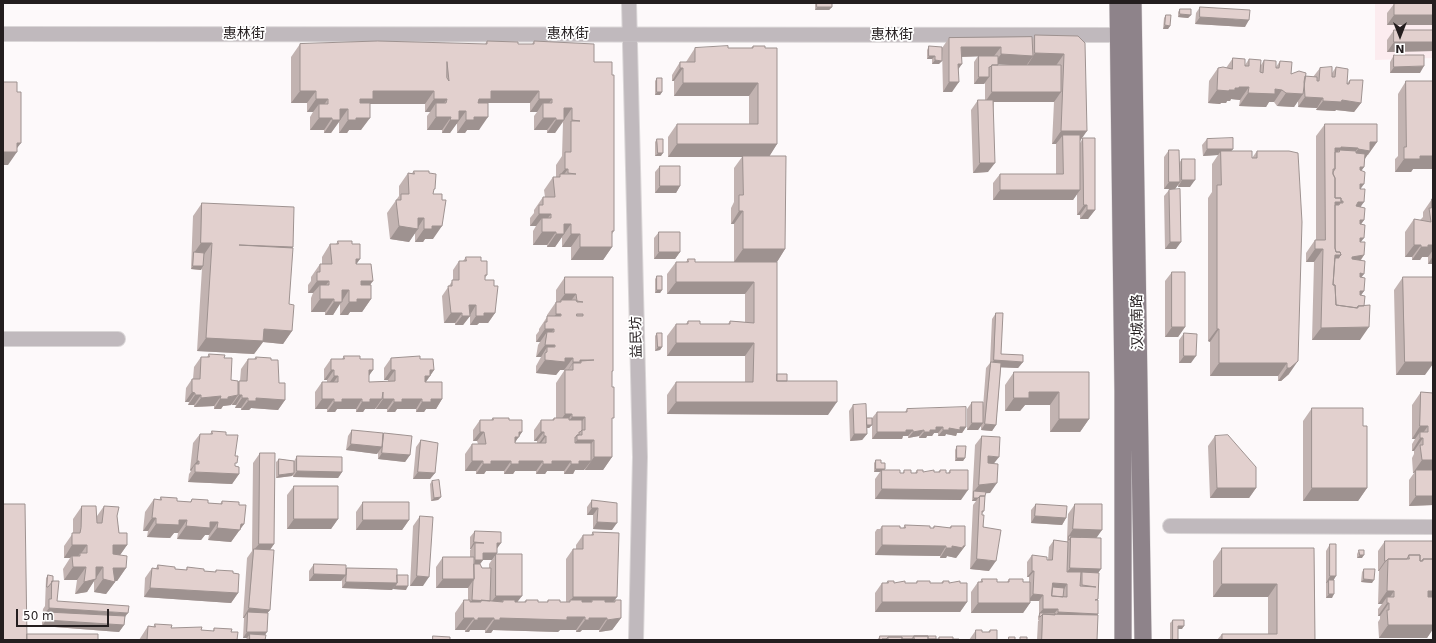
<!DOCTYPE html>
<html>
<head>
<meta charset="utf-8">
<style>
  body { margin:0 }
  #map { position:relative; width:1436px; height:643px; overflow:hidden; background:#fdf9fa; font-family:"DejaVu Sans",sans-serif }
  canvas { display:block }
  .frame { position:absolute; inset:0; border:4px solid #241e1f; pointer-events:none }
  .north { position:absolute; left:1380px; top:16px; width:40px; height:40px; -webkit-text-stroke:3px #fff; paint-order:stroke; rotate:180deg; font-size:11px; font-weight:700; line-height:16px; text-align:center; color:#241e1f }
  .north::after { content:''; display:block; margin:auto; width:14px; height:18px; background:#241e1f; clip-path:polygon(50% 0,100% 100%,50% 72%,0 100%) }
  .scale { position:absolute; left:16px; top:609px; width:93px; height:18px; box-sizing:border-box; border:2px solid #241e1f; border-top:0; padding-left:5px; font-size:12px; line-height:14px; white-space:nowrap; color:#241e1f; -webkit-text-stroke:3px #fff; paint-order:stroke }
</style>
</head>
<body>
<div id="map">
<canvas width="1436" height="643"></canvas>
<div class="frame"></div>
<div class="north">N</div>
<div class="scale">50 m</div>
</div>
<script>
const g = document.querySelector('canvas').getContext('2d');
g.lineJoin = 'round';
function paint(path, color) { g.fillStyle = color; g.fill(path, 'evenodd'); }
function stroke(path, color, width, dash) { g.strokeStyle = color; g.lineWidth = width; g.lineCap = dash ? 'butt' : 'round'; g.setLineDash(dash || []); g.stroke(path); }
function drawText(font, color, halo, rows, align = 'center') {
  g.font = font + ' "DejaVu Sans","Noto Sans SC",sans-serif'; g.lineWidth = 3.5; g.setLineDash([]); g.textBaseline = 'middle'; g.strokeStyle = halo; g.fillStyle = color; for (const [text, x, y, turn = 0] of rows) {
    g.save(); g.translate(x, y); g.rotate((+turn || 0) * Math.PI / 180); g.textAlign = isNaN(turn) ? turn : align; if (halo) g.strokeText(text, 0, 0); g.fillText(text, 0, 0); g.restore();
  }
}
paint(new Path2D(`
  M1375,3H1433V58L1375,60Z`), '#fcecef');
const minor = new Path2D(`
  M629,3L640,457L636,640
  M3,34L1128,35
  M3,339H118
  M1170,526L1433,527`);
const major = new Path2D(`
  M1118,3L1123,391V640
  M1133,3L1143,640`);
stroke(minor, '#dad6d7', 16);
stroke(major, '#dad6d7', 18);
stroke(minor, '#c0b9bd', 14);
stroke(major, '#8e838a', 17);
paint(new Path2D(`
  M815,3H832V7L829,10H815Z
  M1433,3V25H1387V13L1394,4Z
  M1200,7L1245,27L1195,24L1196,13Z
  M1180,9L1191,15L1188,18L1178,17V12Z
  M1166,15L1170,26L1168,29H1163L1164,18Z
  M1394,30H1433V51L1387,52V40Z
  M1035,35L1078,36L1080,143L1083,138L1095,210L1088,219H1080V215H1077V194L1073,200H993V183L1000,174H1056V144H1052L1054,102H994L988,172L973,173L971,110L978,100H985V83L984,84H974V62L978,56L962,57L952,92H943L942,48L949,38L1033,39ZM998,64L1014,65H998Z
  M487,41L518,44H532L534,41L594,62L614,231L612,234V247L603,260H571V247H562V237L555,247H547V245H533V231L536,226H530V218L534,213V210L543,197H545L544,190L553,177H556V165L562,156L563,122L555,133H547V130H534V116L537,112H530V103H488L479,130H467L465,133H457V124H456L450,133H442V130H427V116L430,112H425V104H370L361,130H349L347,133H339V122L331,133H324V130H310V117L313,112H307V103H291V57L300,44H485Z
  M753,46L777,144L769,156L785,249L777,262V374L787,381L828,415L667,414V395L676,382H745V356H667V336L676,324H686L688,321L700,324H728L730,321L745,322V294H667V274L676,262H686L688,259L695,262H734V224H731V208L734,202V168L742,157H668V137L677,124H749V96H674V81H672V75L680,62H686L695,48H751Z
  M929,46L939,64H932V59H927V50Z
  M1394,55L1420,73H1390V62Z
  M1233,58L1245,65L1249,59L1261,65L1264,60L1276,67L1280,61L1291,74L1305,76L1313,77L1320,68L1332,73L1336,67L1347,83L1350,80L1361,103L1354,112L1336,110L1335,111L1316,110L1317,108L1298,107V101L1294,107L1277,106L1274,102H1269L1266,107L1239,106L1240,100L1231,99L1230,101H1227L1226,103H1221L1220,104L1208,103L1209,81L1218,68H1226Z
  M657,78L662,92L660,95H655V81Z
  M1406,81L1433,169H1413L1411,172H1395V159L1398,156V94Z
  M1325,124L1377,142L1368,155H1367L1365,159L1364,167L1361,171V207L1364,220L1361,224V242L1364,255L1361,260V277L1364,291L1361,295L1360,340H1312L1314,262H1306V253L1315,240H1316V136Z
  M657,139L661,156H655V142Z
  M1207,139L1233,149L1231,151L1252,158L1257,151L1289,374L1281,381H1278V376H1210V342L1208,341V198L1212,192V164L1218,155L1203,156L1202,145Z
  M1169,150L1179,163L1182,159L1190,187H1178V185L1175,189H1164V157Z
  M660,166L680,186L676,193H655V172Z
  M414,171L429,173L433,192V239H425L423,242H415V233L409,242L390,239L387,213L399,196V186L408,173H412Z
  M1169,190L1176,249H1165L1164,196Z
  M1432,199H1433V264H1428V257H1422L1420,260H1412V257H1405V232L1414,219L1420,220L1423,217V212Z
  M202,203L291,248L289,304L292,331L283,344L263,342L254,354L197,351L202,268L201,270L191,269L193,216Z
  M659,232L680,252L675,259H654V238Z
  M338,241L352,244L356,264L371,285V299L362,312H350L348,315H340V303L333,315H325V312H311V298L313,293H308V285L311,281V277L320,264H322V257L330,244H336Z
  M466,257L481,261L487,275L485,278V280L495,313L488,323H479L477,325H470V315V316L463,325H455V323H444L442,296L453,280V270L459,261H463Z
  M1172,272L1185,327L1178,337H1165V281Z
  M657,276L662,290L660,293H655V279Z
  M565,277H613L612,374V457L603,470H585V469L584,470H575L573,474H564V471H547L545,474H536V471H515L513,474H504V471H486L484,474H476V471H465V454L472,444H478L477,441H473V430L480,420H491L493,418L509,420L522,432L515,442V443H537V441H534V430L541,420H552L554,418H556V383L564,371V370H560L556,375L536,373V366L541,357H536L538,345L540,342H536V335L539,331V329L547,317V315L556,302V290Z
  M1403,277L1425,375H1396L1394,290Z
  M996,313L1001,354L1023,362L1018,368L1001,367L996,425L992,431L981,430V426L978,430H967V409L972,402L983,407L986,368L990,363L992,319Z
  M657,333L662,347L660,350L655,351V336Z
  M1184,333L1191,363H1179V340Z
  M209,354L224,358L231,380L238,382L239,381H240L241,369L248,359H254L256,357L271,360L285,400L278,410L251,408L249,410H241V408H235L236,405H232V403L231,405L223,406L221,409H214V406L194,407V405H188L189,402H185L186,388L192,379H193L194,367L201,357H207Z
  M344,356L360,359L373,370L369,375V382H388V380H384V368L391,358L420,359L434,370L426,382L442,399L436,409H426L424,412H416V409H397L395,412H387V409H376V408L375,409H365L363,412H356V409H337L335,412H327V409H315V392L322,382H327V380H324V369L331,359H342Z
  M1014,372H1089V419L1080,432H1050V405H1025L1020,411H1005V385Z
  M1421,392L1433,393V505L1409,506V480L1414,473H1413L1412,458L1414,454V451H1412V444L1415,439H1412V405Z
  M853,405L872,425L869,428H867V434L862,440L850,441L849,411Z
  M1312,408L1363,426L1367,488L1358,501H1303V421Z
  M907,409L966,427L962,433H957L956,436L946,434L945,436H938V433H934L932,436H927L926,438H919V436L908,438V436H903L902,439H872V418L877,412H905Z
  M352,430L383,435L384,433L410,455L405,462L378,459V452L377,454L346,450L348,436Z
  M212,431L226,435L235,456V466L239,474L232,484L188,482L189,474L191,471L190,470L193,443L200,434H210Z
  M982,436L994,464L990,493H985L984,511L982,514L989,571L970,569L973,505L976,501H972L975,445Z
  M1215,436L1256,488L1249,498H1210L1208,446Z
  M421,440L435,473L430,479H413L416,447Z
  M957,446L965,458L963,461H955V450Z
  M260,453L274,544L270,550V610L267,613L265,640H245L247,638H243L244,618H243L247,558L252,551L253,463Z
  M297,456L342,472L338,478L293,477V475L292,476L276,478V462L279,459L294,461Z
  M876,460L881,463L885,469L884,470L900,473H903L904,470L911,473H915L917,470L923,472H938L940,470L946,473H948L950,470L961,500L875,499V479L880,472H874V463Z
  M432,481L441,497L438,500L431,501L430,484Z
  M294,486L338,519L331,529H287V495Z
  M161,497L177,501L190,502L192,499L208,503L220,504L222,501L239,505L244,524L231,542L208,540L209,535H205L201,540L177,539L178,533H174L170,538L147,537L148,531H143L145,512L154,499L159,500Z
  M592,500L612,530L593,529V515H587V507Z
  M363,502L409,520L402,530H356V512Z
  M1036,504L1066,518L1062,525L1031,523V510Z
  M1075,504L1096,538L1098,573L1097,640H1037L1038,621L1039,620H1038V616L1039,615V601H1030V603L1023,613H971V592L978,582H980L982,579L997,582H1007L1009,579L1023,582H1029V577H1027V562L1032,555L1048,560L1049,547L1054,540L1067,542V539L1068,514Z
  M82,506L97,516L104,506L117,516L119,533L127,545L120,555L126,568L117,581H115V582L106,594L94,592V581L87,592L75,594L77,580H64L63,569L70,558H64V546L73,533V519Z
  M420,516L423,586H410L413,526Z
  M905,525L930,528H933L934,526L949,528L951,526L965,546L956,558L947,556L946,558H940V556L875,555V532L877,529H880L882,526L903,528Z
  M475,531L497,549V553L492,560H483L480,564L482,568H489V564L496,554L518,602H524L526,600L538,602H547L548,600L560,602H566V559L573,549H576V545L583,535H591L593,532L613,602L615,600L621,618L612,630L599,632V630H582L580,632H576V630H560L558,632L493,630L491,633H485V630H470L469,632H465V630H455V613L464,600H468V587V588H436V567L443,557H470V550L471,549H470V537Z
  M1385,541H1433V629L1427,638H1379L1378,622L1380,619V616H1378V609L1382,604H1378L1379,571H1378V551Z
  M1330,544L1334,580L1332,598H1326V551Z
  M1222,548H1314L1315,640H1217L1222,634H1268V597H1213V561Z
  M1359,550L1362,558H1357V554Z
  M314,564L346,569L347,568L397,575L406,590L393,589V588L392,590L342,588V580L341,581H309V571Z
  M158,565L175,569L186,570L187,567L204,571L215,572L216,570L238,593L231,603L144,597L145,578L152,568H156Z
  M1364,569L1372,583L1361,582L1362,572Z
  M48,575L53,581L57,601L125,618L124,625L119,632L42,626V618L43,617H42L43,609L45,606L46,578Z
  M888,581L894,583H916L917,581L930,583H941L943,581L949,583L967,602L960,612H875V593L882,583H886Z
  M1173,620L1182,629H1178V640H1170V623Z
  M155,624L171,628L213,631L214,628L231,632L237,640H139L148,626L153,627Z
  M976,630L982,632H988L990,630L997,640H969Z
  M880,636H936V639H938L939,637L959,640H877Z`), '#c2b3b1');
paint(new Path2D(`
  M817,7H832L829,10H815Z
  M1180,14L1191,15L1188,18L1178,17Z
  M1394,15H1433V25H1387Z
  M1200,17L1249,20L1245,27L1195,24Z
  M1165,25L1170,26L1168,29H1163Z
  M1394,42H1433V51L1387,52Z
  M961,47H1001L994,56L955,57Z
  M1035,53L1064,54L1055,67L1027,66Z
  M1001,54L1033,56L1026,66L994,64Z
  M929,56H935L932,59H927Z
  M935,60L942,61L939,64H932Z
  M958,64H962L955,74Z
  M1424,66L1420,73H1390L1394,67Z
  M680,68H683L674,81H672Z
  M979,77H989L984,84H974Z
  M949,82H959L952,92H943Z
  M683,83H758L749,96H674Z
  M1239,87H1249L1240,100L1231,99L1230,101H1227L1226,103H1221L1220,104L1208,103L1217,90H1229Z
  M1275,89L1282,90L1274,102H1269L1266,107L1239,106L1248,93Z
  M300,91H316L307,103H291Z
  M373,91H434L425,104H370L352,112L360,99Z
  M491,91H539L530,103H488L470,112L479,99Z
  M657,92H662L660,95H655Z
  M992,92H1061L1054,102H985Z
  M1286,93L1303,94L1294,107L1277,106Z
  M1305,97L1323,98L1317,108L1298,107Z
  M316,99H328L319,112V104L313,112H307Z
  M434,99H447L438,112L436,103L430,112H425Z
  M539,99H552L543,112V103L537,112H530Z
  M1342,100L1361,103L1354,112L1336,110L1335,111L1316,110L1323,101Z
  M564,108H572L555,133H547Z
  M340,109H348L331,133H324Z
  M459,111H466L450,133H442L450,120Z
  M436,117H451L442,130H427Z
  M474,117H488L479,130H467L465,133H457L466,120Z
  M319,118H332L324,130H310Z
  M356,118H370L361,130H349L347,133H339L348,120Z
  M543,118H556L547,130H534Z
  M1061,131H1087L1078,144L1063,135L1056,144H1052Z
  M1370,142H1377L1361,164L1349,162L1358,149Z
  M17,143H21L14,152H17L8,165H3V152Z
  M677,144H777L769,157L743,156V157H668Z
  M1341,147L1358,148L1349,160L1339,150L1333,159L1335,148Z
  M1207,149H1233L1228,155L1221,151L1218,155L1203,156Z
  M658,153H663L661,156H655Z
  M1420,156H1433V169H1413L1411,172H1395L1404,159Z
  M980,163H995L988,172L973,173Z
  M1360,167H1364L1357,177Z
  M565,169H568L559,181L560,175Z
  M1182,180H1195L1190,187H1178Z
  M1169,182H1180L1175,189H1164Z
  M1360,184H1364L1357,194Z
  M660,186H680L676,193H655Z
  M1000,190H1080L1073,200H993Z
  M1333,201H1343L1336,210L1339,205V204L1333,212Z
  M1358,202H1364L1357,212H1352Z
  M1084,205H1087L1080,215H1077Z
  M1087,210H1095L1088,219H1080Z
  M739,211H743L734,224H731Z
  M539,214H551L542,226V218L536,226H530Z
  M418,218H424L417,229H418L409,242L390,239L399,226Z
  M1360,220H1364L1357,230Z
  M564,224H571L555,247H547L556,234Z
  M432,226H442L433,239H425L423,242H415L424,229Z
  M542,232H556L547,245H533Z
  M571,234H580L571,247H562Z
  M1360,238H1364L1357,247Z
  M1170,242H1181L1176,249H1165Z
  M201,243H212L203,256L194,253Z
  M239,245L293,247L284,259Z
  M1414,245H1421L1412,257H1405Z
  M1428,245H1433V250L1428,257H1422L1420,260H1412L1421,247Z
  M580,247H612L603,260H571Z
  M743,249H785L777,262H734Z
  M1315,249H1323L1314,262H1306Z
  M659,252H680L675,259H654Z
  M1334,254L1341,255L1333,266Z
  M1364,255L1357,265L1345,267L1352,257Z
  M1433,256V264H1428Z
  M356,259H360L351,272Z
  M193,266H203L201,270L191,269Z
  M1360,273L1364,274L1357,283Z
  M317,281H329L320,293V285L313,293H308Z
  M361,281H373L364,293H352Z
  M676,282H754L745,294H667Z
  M342,290H349L333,315H325Z
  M657,290H662L660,293H655Z
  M1360,291H1364L1357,301Z
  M565,294H576L567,306L561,302V300L556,306Z
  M320,299H334L325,312H311Z
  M357,299H371L362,312H350L348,315H340L349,302Z
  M469,305H476L470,315Z
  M451,313H462L455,323H444Z
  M484,313H495L488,323H479L477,325H470L476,316Z
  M556,314H561L552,327H547Z
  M462,316H470L463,325H455Z
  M1172,327H1185L1178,337H1165Z
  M1369,327L1360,340H1312L1321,328Z
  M264,329L292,331L283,344L263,342L254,354L197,351L206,338Z
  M545,329H554L545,342L547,332L540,342H536Z
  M1217,329H1219L1210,342L1208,341Z
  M676,343H754L745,356H667Z
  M545,345H555L546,357L547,352V347L541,357H536Z
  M658,347H662L660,350L655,351Z
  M1184,356H1196L1191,363H1179Z
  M565,358H573L564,370H560L556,375L536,373L545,360Z
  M580,360H594L581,363V361L571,375L573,370V363L565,375L573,362Z
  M994,360L1023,362L1018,368L990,367Z
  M1298,361L1289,374L1281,381H1278L1287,368Z
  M1405,362H1433V364L1425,375H1396Z
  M1219,363H1287L1278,376H1210Z
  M331,370H334L327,380H324Z
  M369,370H373L366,380Z
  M391,370H395L388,380H384Z
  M430,370H434L423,386H418Z
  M334,376H338L331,386H327Z
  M192,392L195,393L189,402H185Z
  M1029,392H1059L1050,405H1025L1020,411H1005L1014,398Z
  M195,395H201L194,405H188Z
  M238,395L231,405L223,406L221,409H214L220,399Z
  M239,395H242L236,405H232Z
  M221,396L214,406L194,407L201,398Z
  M242,398H248L241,408H235Z
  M256,398L285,400L278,410L251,408L249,410H241L248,401Z
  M322,399H334L327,409H315Z
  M342,399H362L356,409H337L335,412H327L334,402Z
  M370,399H382L375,409H365L363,412H356L362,402Z
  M383,399H394L387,409H376Z
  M402,399H422L416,409H397L395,412H387L394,402Z
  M431,399H442L436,409H426L424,412H416L422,402Z
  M676,402H837L828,415L667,414Z
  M565,414H572L563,427H556Z
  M572,417H585L576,429H563Z
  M1059,419H1089L1080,432H1050Z
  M972,423H983L978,430H967Z
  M985,424L996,425L992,431L981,430Z
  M866,425H872L869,428H863Z
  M1420,426H1428L1420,437V432L1415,439H1412Z
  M936,427H943L938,433H934L932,436H927L926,438H919L924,432Z
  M966,427L962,433H957L956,436L946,434L945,436H938L943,430L949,428Z
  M906,430H913L908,436H903L902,439H872L877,432Z
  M924,430L919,436L908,438L913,432Z
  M480,432H484L477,441H473Z
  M519,432H522L512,447H509Z
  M541,432H544L537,441H534Z
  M854,434H867L862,440L850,441Z
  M544,436H546L539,446H537Z
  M1420,438H1423L1414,451H1412Z
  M577,440H594L585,452H569Z
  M351,444L382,447L377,454L346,450Z
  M382,453L410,455L405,462L378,459Z
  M988,456L999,457L992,466H982Z
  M594,457H612L603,470H585Z
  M957,458H965L963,461H955Z
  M1422,460H1433V473L1416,470L1414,473H1413Z
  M197,461H199L195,467V464L191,471L190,470Z
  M472,461H483L476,471H465Z
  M491,461H511L504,471H486L484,474H476L483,464Z
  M519,461H543L536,471H515L513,474H504L511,464Z
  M552,461H571L564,471H547L545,474H536L543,464Z
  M579,461H591L584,470H575L573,474H564L571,464Z
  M876,469H885L882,472V470L880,472H874Z
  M297,471L342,472L338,478L293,477Z
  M195,472L239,474L232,484L188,482Z
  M418,472L435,473L430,479H413Z
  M294,473L292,476L276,478L279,475Z
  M997,483L990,493L974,494V491L972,494L979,485Z
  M1217,488H1256L1249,498H1210Z
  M1312,488H1367L1358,501H1303Z
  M882,489L968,490L961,500L875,499Z
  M1416,496H1433V505L1409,506Z
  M441,497L438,500L431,501L434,498Z
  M974,498H978L976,501H972Z
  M592,508H598L593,515H587Z
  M1035,516L1066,518L1062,525L1031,523Z
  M152,518H156L148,531H143Z
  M294,519H338L331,529H287Z
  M179,520H187L178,533H174L170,538L147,537L156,524Z
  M363,520H409L402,530H356Z
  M210,522H218L209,535H205L201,540L177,539L186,526Z
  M597,522L617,523L612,530L593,529Z
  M241,524H244L231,542L208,540L217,528Z
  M1073,529L1102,530L1095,540L1071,537L1069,536L1067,539Z
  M474,542L484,543H475L471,549H470Z
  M497,543H501L496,550Z
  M259,544H274L267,554L253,551Z
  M72,545H87L80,555V553L77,558L72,556L70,558H64Z
  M113,545H127L118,558H104Z
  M882,545L946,546L940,556L875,555Z
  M952,546H965L956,558L947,556L946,558H940L946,548Z
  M483,553H497L492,560H479Z
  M1360,555H1364L1362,558H1357Z
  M977,559L996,561L989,571L970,569Z
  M475,560H483L478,567H474Z
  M1385,561H1386L1379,571H1378Z
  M73,567H86L77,580H64Z
  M96,567H103L87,592L75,594L84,582Z
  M113,568H126L117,581H111L115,582L106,594L94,592L103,579Z
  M1070,568L1101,569L1094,579L1082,572L1078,579L1063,578Z
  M1032,571H1034L1029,577H1027Z
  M314,574L346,575L341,581H309Z
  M417,576L429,577L423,586H410Z
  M1330,576H1336L1332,583L1329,580L1327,583H1326Z
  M443,579H474L468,588H436Z
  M1364,579L1374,580L1372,583L1361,582Z
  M346,582L397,583L392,590L342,588Z
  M1053,583L1067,584L1063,591L1051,589Z
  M1222,584H1277L1268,597H1213Z
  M395,586H408L406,590L393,589Z
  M150,588L238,593L231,603L144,597Z
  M1387,591H1394L1387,602V597L1382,604H1378Z
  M1428,591H1433V596L1428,604Z
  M1033,594L1043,595L1039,601H1028Z
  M1329,594H1334L1332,598H1326Z
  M496,596H522L515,605L503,602V600L499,605H489Z
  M573,597H617L610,607L592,602V600L588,607L570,602V601Z
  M472,600H481L476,607L467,606Z
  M882,602H967L960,612H875Z
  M978,603H1030L1023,613H971Z
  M1387,603H1389L1380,616H1378Z
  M49,608L128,613L121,622L47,612L43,617H42Z
  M249,608L270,610L263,619L248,612L244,618H243Z
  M1043,609H1058L1053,615L1040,613L1038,615Z
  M1058,612L1098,614L1093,621L1055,617Z
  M585,617L576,630H560L558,632L493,630L491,633H485L494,620L500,618Z
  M464,618H474L465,630H455Z
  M478,618H494L485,630H470L469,632H465L474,620Z
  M589,618H607L599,630H582L580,632H576L585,620Z
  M621,618L612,630L599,632L607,620Z
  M46,620L124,625L119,632L42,626Z
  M1388,625H1433V629L1427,638H1379Z
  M1178,626H1184L1182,629H1176Z
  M247,632H267L262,639L250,634L247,638H243Z`), '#9e9290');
const building = new Path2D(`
  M817,3H832V7H817Z
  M1433,3V15H1394V4Z
  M1200,7L1250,10L1249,20L1200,17Z
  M1180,9H1191V15L1180,14Z
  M1166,15H1171L1170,26L1165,25Z
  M1394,30H1433V42H1394Z
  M1035,35L1078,36L1085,43L1087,131H1061L1064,54L1035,53Z
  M1032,37L1033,56L1001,54V47H961L962,64H958L959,82H949V38Z
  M378,41L487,44V41L518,42V44H534V41L594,44V62H612V75H614V231H612V247H580V234H571V224H564V234H556V232H542V218H551V214H539V205H543V197H555L553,177H560V174H576L568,173V169H565V152H571V121H580L572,120V108H564V120H556V118H543V103H552V99H539V91H491V99H479L478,103H488V117H474V120H466V111H459V120H450L451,117H436V103H446L447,99H434V91H373V99H360V103H370V118H356V120H348V109H340V120H332V118H319V104H328V99H316V91H300V44ZM447,62L449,81L447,78Z
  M728,46V48H753V46H765V48H777V144H677V124H758V83H683V68H680V62H695V48Z
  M929,46L942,47V61L935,60V56H929Z
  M1394,55H1424V66L1394,67Z
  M979,56H998V65H992L990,67H989V77H979Z
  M1233,58L1245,59V66H1249V59L1261,60L1260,72L1263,73L1264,60L1276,61V68H1279L1280,61L1292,62L1291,74L1299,71L1306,73L1303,94L1286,93L1282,90L1275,89V94L1248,93L1249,87H1239V88H1235V90H1229V91L1217,90L1218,68L1223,67L1232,69Z
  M992,65H1061V92H992Z
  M1332,67V77H1335L1336,67L1348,69L1347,84H1349L1350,80H1363L1361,103L1342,100L1341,102L1323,101V98L1305,97L1304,82L1305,76L1317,77V81H1319L1320,68Z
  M657,78H662V92H657Z
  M1406,81H1433V156H1420V159H1404V147H1406Z
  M3,82H17V92H21V143H17V152H3Z
  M978,100H993L995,163H980Z
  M1325,124H1377V142H1370V151L1358,149V148L1341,147V148H1335V169H1333V174L1335,178V198H1341V202H1335V248L1336,252H1340L1341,255H1335L1333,285H1335L1336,305L1358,308V306L1370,305L1369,327L1321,328L1323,249H1315V240H1325Z
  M1063,135H1080V190H1000V174H1063Z
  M1083,138H1095V210H1087V205H1084Z
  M1233,138V149H1207V139Z
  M657,139H663V153H658Z
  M1169,150H1179L1180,182H1169Z
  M1340,150L1356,151V153L1365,154L1364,167H1360V170L1365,172L1364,184H1360V189H1365L1364,202H1358L1356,206L1365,208L1364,220H1360V224L1365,225L1364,238H1360V242H1365L1364,255L1352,257V259L1365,261L1364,274L1360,273V277L1365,278L1364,291H1360V295L1365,296L1364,306H1358L1357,308L1336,305L1335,285H1333L1335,258H1339V257L1341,255L1340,252H1336L1335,248V205H1339L1340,203H1343V201H1341V198H1335V178L1333,174V172L1335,169V152H1339Z
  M1221,151H1252V158H1257V151H1289L1298,153L1302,222L1298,361L1290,368H1287V363H1219V329H1217V185H1221Z
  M743,156H786L785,249H743V211H739V195H743Z
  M1182,159H1195V180H1182Z
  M660,166H680V186H660Z
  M414,171H429V173L436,174L435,189H434L433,194H442V200H446L442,226H432V229H424V218H418V229L399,226L396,200H401V194H409L408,173L414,174Z
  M1180,189L1181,242H1170L1169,190Z
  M1432,199H1433V245H1428V247H1421V245H1414V219L1431,222L1429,208H1431Z
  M202,203L294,207L293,247L239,245L293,248L289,304L294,305L292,331L264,329L263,341L206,338L212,243H201Z
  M659,232H680V252H659Z
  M338,241H352V244H360V259H356V264H371L373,281H361V285H371V299H357V302H349V290H342V302H334V299H320V285H329V281H317V272H320V264H332L330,244H338Z
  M194,252L204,253L203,266H193Z
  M466,257H481V261H487V275H485V280H494V286H498L495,313H484V316H476V305H469L470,316H462V313H451L448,286H452V280H459V261H466Z
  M688,259H695V262H777V381H837V402H676V382H753L754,343H676V324H688V321H700V324H730V321L754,323V282H676V262H688Z
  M1172,272H1185V327H1172Z
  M657,276H662V290H657Z
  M565,277H613V371H612V387H614V418H612V457H594V440H577V435H582V430H585V417H572V414H565V370H573V363H581V361L594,360H580V362H573V358H565V362L545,360V353L547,352V347H555V345H545L547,332H554V329H545V322H547V316H561V314H556V302H561V300H576L577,302H583L577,301L576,294H565ZM577,314H583V316H577Z
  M1403,277H1433V362H1405Z
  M996,313H1003L1001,354L1023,355V362L994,360Z
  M657,333H662V347H658Z
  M1184,333L1197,334L1196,356H1184Z
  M209,354L225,355L224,358H232L231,380L238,381V395L228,397V399H220L221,396L201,398V395H195V393L192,392V379H200L201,357H209Z
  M344,356H360V359H373V370H369V382L395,381V370H391V358L420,356V359H433L434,370H430V376H425V382H442V399H431V402H422V399H402V402H394V399H383V392L382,399H370V402H362V399H342V402H334V399H322V382H338V376H334V370H331V359H344Z
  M256,357L271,358V360H278L279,383H285V400L256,398V401H248V398H242V395H239V381H247L248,359H256Z
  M991,362L1001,363L996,425L985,424Z
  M1014,372H1089V419H1059V392H1029V398H1014Z
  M777,374H787V381H777Z
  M1421,392L1433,393V460H1422L1420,445H1423V438H1420V432H1428V426H1420Z
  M972,402H983V423H972Z
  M866,404L867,434H854L853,405Z
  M966,407V427H960V430L949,428V430H943V427H936V430H930V432H924V430L913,432V430H906V432H877V412H907V409Z
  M1312,408H1363V426H1367V488H1312Z
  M493,418H509V420H522V432H519V437H515V443H546V436H544V432H541V420H554V418H569V420H582V430L580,432H579V435H577L576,437H575V443H591V461H579V464H571V461H552V464H543V461H519V464H511V461H491V464H483V461H472V444H486L484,432H480V420H493Z
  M867,418H872V425H867Z
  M352,430L383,433L382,447L351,444Z
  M212,431L226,432V435H238L235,456H238L237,463H235V466L239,467V474L195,472V464H199V461H197L200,434H212Z
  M384,433L412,436L410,455L382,453Z
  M1228,435L1256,467V488H1217L1215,436Z
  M982,436L1000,437L999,457L988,456V463L998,464L997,483L979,485Z
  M421,440L438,443L435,473L418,472Z
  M957,446H966L965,458H957Z
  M260,453H275L274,544H259Z
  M297,456L342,457V472L297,471Z
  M279,459L294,461V473L279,475Z
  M876,460H881V463H885V469H876Z
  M882,470H900V473H904V470H911V473H917V470H923V472L934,470V472H940V470H946V473H950V470H968V490L882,489Z
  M1416,470H1433V496H1416Z
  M439,480L441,497L434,498L432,481Z
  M294,486H338V519H294Z
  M974,491L986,492L985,496H980L978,498H974Z
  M980,496H985L984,511H982V515H984L983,527L1001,530L996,561L977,559Z
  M161,497L177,498V501L191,502L192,499L208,500V503L222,504V501L239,502V505H246L244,524H241L240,530L217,528L218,522H210V528L186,526L187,520H179V525L156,524V518H152L154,499L161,500Z
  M592,500L617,503V523L597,522L598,508H592Z
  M363,502H409V520H363Z
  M3,504H25L27,640H3Z
  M1036,504L1067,506L1066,518L1035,516Z
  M1075,504H1102V530L1073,529Z
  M82,506H96L97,523H102L104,506L119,507L117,516L119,533H127V545H113V554L127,556L126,568H113L115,582L103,579V567H96V579L84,582L86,567H73L72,556H80V553H87V545H72V533H80L81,528Z
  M420,516L433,517L429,577L417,576Z
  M905,525L930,526V528H934V526L951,528V526H965V546H963V548L952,546V548H946V546L882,545V526H900V528H905Z
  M475,531L501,532V543H497V553H483V560H475V543H484L474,542Z
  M593,532L619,533L617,597H573V549H583V535H593Z
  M1069,536L1081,537H1071L1069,540Z
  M1071,537L1101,538V569L1070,568Z
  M1054,540L1068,542L1067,572H1081L1080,586L1096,587L1082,585V572L1099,573L1098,599L1095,600H1098V614L1058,612V609H1043V595L1033,594L1034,571H1032V555L1047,557V560H1052ZM1053,583L1067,584V597L1052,596Z
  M1385,541H1433V559H1423L1422,561H1420V555H1409L1407,559H1388L1386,561H1385Z
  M1330,544H1336V576H1330Z
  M1222,548H1314L1315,640H1222V634H1277V584H1222Z
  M254,549L274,550L270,610L249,608Z
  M1359,550H1364V555H1360Z
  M496,554H522V596H496Z
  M1409,555H1420V561H1423V559H1433V591H1428V597H1433V625H1388L1387,610H1389V603H1387V597H1394V591H1387L1388,559H1409Z
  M443,557H474V579H443Z
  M314,564L346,565V575L314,574Z
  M474,564H480L482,568H491L490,601L472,600L473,581L474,579Z
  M158,565L175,567V569L187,570V567L204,569V571L216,572V570L233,571V573L239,574L238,593L150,588L152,568L158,569Z
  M347,568L397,569V583L346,582Z
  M1364,569H1375L1374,580L1364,579Z
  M48,575L53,576V581L48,587H47Z
  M397,575H408V586H395L397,583Z
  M982,579H997V582H1009V579H1023V582H1030V603H978V582H982Z
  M1329,580H1334V594H1329Z
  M52,581H59L57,601L129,606L128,613L49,608V599H51Z
  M888,581H894V583L905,581V583H917V581H930V583H943V581H949V583L960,581V583H967V602H882V583H888Z
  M1053,587L1064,588L1063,597L1052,596Z
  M464,600H470V602H481V600L503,602V600H515V602H526V600H538V602H548V600H560V602H570V600H582V602H592V600H605V602H615V600H621V618L607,620V618H589V620H585V617H567V620L500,618V620H494V618H478V620H474V618H464Z
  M47,612L125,616L124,625L46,620Z
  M248,612L268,613L267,632H247Z
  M1040,613H1055V615L1043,614L1040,617Z
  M1043,614L1098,615L1097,640H1042Z
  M1173,620H1184V626H1178V640H1173Z
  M155,624L172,625L171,628L202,627L201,630L214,631V628L232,629L231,632H238L237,640H147L148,626L155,627Z
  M976,630H982V632H990V630H997V640H976Z
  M27,634H98V640H27Z
  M250,634L266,635L265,640H250Z
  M433,636L450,637V640H433Z
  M880,636H936V639H928V636H914L912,639H902V637H888L886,639H882L881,640H880Z
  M914,636H928V639H939V637H953V639H959V640H882V639H888V637H902V639H914Z
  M1009,637H1015V640H1020V637H1027V640H1009Z`);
paint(building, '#e2d0ce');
stroke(building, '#9e9290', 1);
drawText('14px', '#241e1f', '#fff', [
  ["惠林街",244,34],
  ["惠林街",568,34],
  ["惠林街",892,35],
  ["汉城南路",1138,322,-91],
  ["益民坊",637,337,-91]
]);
</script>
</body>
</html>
